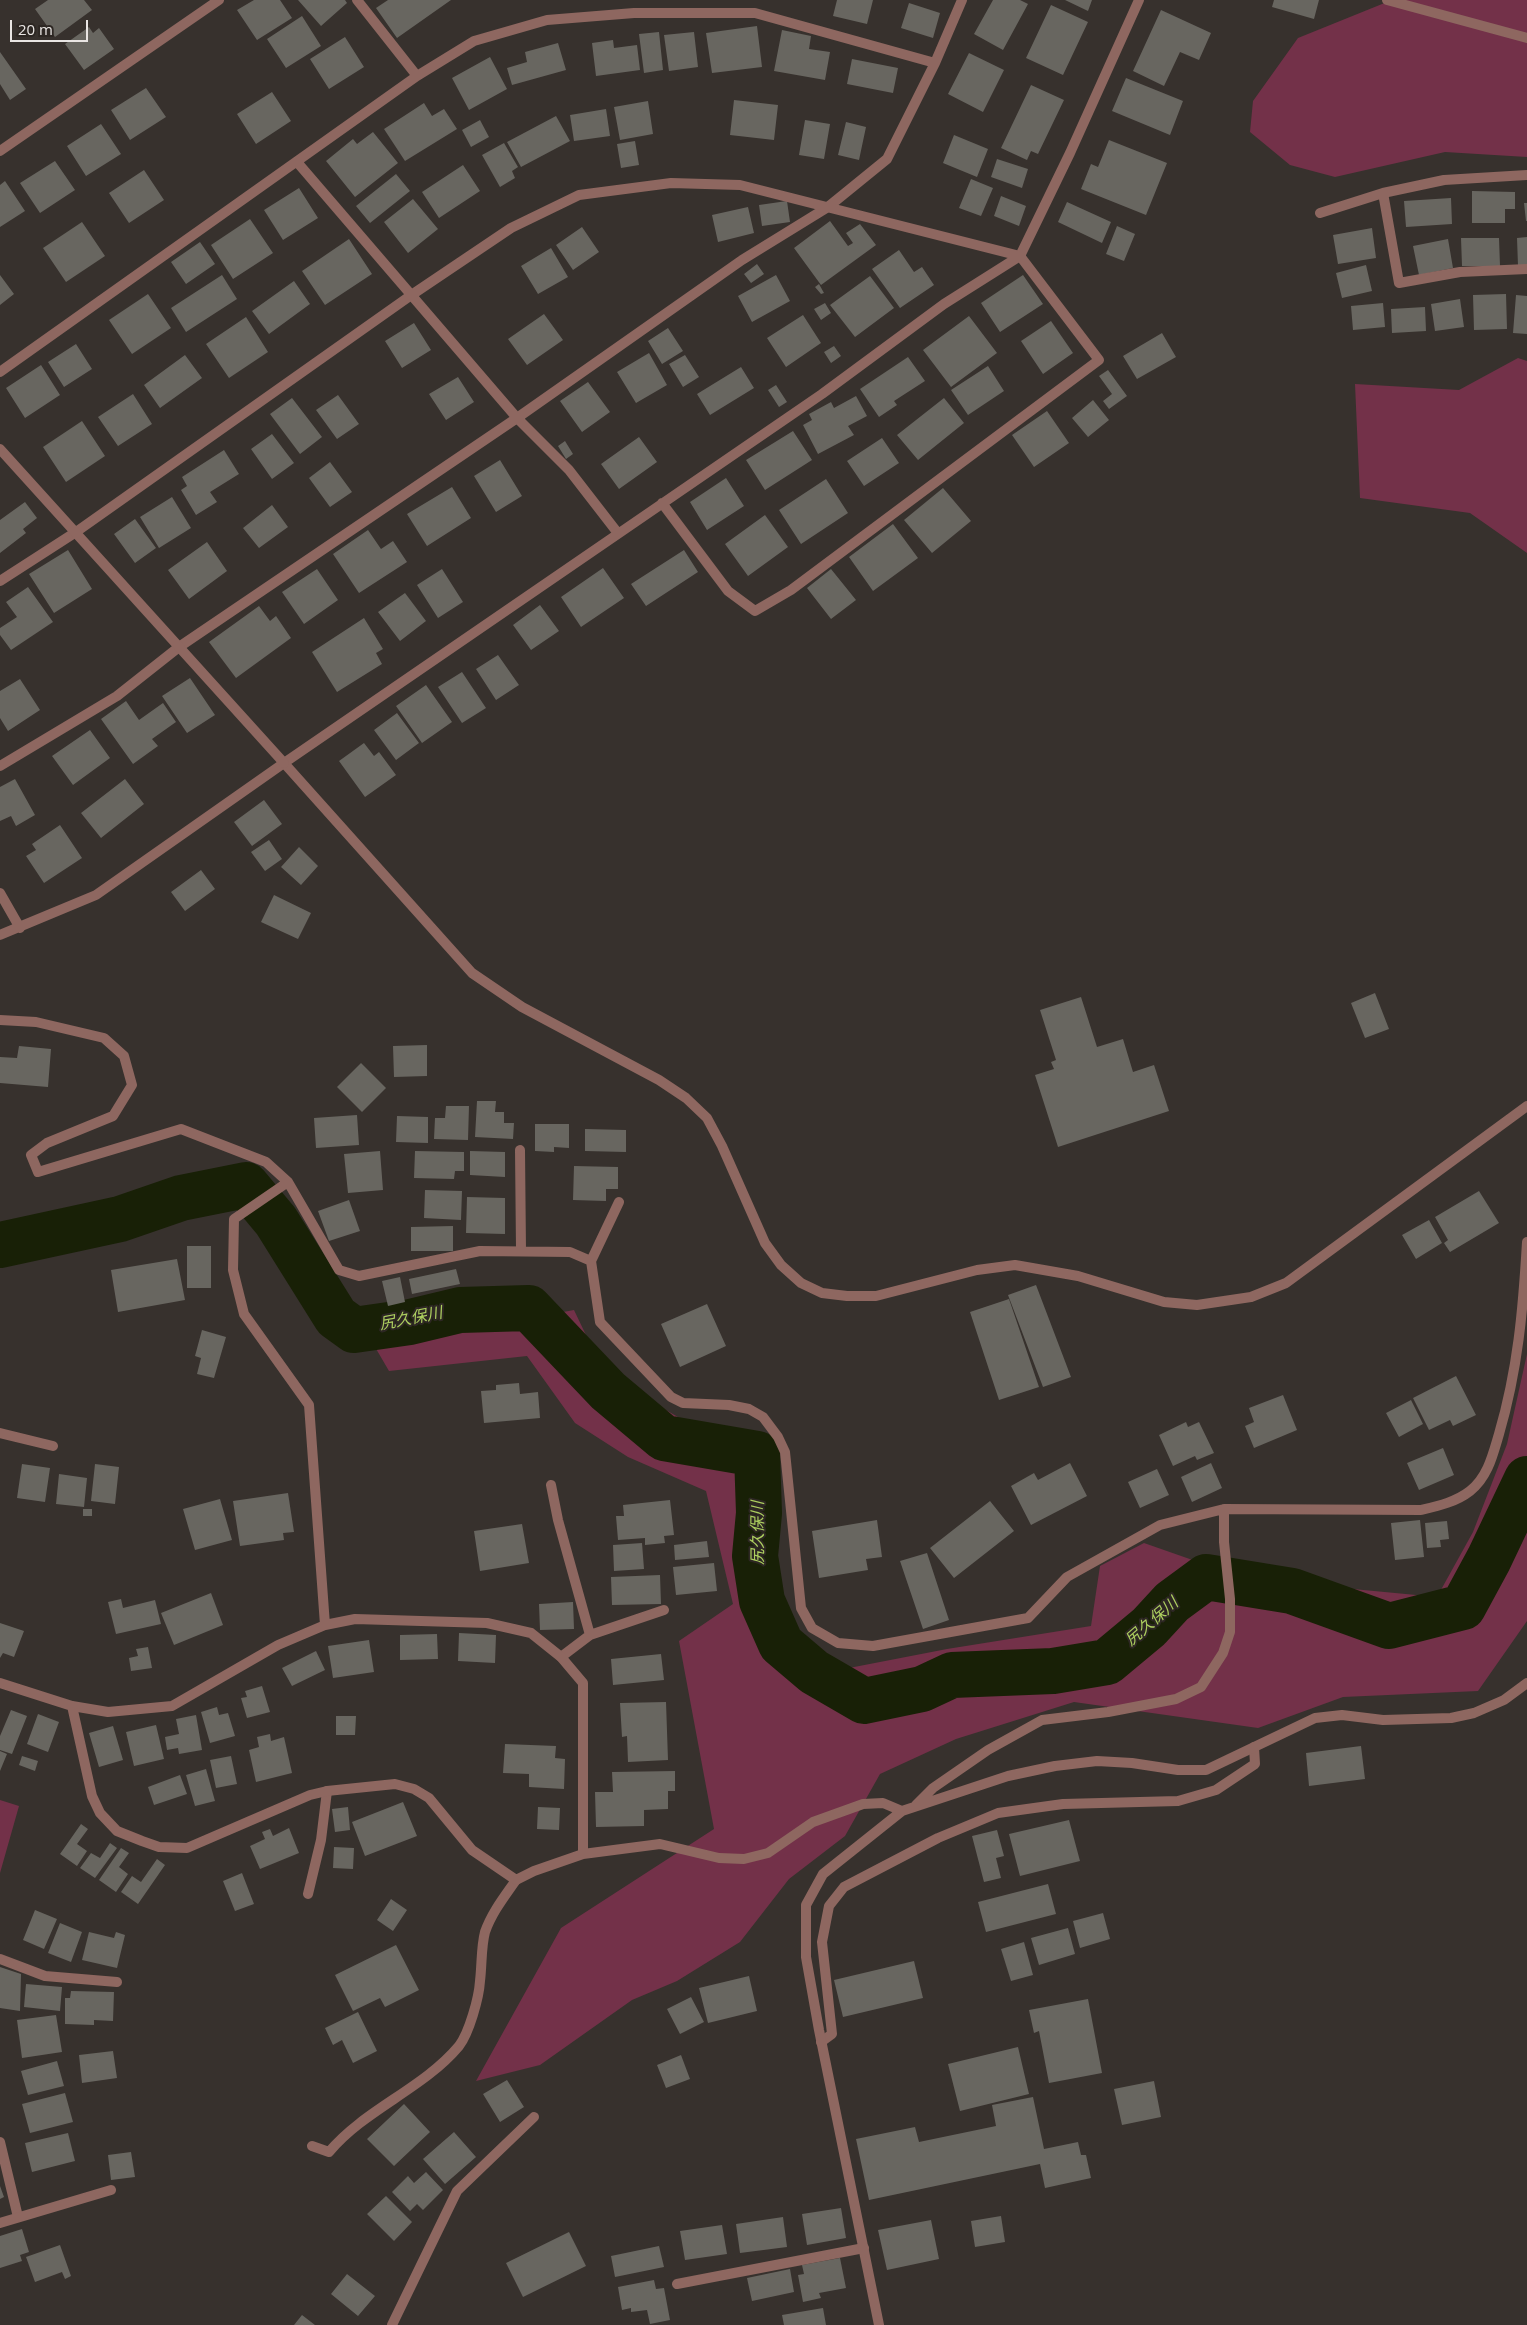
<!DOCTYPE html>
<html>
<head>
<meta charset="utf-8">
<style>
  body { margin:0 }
  #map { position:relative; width:1527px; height:2325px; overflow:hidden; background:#37312d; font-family:"Open Sans",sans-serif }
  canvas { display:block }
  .scale { position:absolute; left:10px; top:20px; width:78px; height:22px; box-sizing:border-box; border:2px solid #e9e5e3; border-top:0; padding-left:6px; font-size:15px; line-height:18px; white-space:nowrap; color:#e9e5e3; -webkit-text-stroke:4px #2d2723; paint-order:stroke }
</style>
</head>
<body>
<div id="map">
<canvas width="1527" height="2325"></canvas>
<div class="scale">20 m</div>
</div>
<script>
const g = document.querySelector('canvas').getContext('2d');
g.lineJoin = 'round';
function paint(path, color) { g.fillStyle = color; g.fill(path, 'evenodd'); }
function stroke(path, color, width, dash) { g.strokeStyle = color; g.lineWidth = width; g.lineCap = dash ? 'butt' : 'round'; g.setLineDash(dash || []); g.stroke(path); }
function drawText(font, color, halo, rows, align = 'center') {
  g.font = font + ' "Open Sans","Noto Sans JP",sans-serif'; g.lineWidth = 4; g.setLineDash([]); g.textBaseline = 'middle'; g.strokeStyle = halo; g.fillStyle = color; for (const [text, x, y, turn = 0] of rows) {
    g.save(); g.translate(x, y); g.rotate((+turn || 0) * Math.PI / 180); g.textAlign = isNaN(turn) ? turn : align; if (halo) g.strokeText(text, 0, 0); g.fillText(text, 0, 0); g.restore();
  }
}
paint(new Path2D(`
  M1392,0H1527V157L1445,152L1335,177L1290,165L1250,132L1253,101L1298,38Z
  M1518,358L1527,361V553L1470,513L1360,498L1355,384L1459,390Z
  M574,1310L605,1375L678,1417L746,1452L768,1526L782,1623L849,1668L947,1649L1091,1626L1100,1566L1144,1543L1244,1578L1297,1572L1332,1587L1437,1597L1473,1532L1507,1444L1527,1354V1621L1478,1691L1343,1697L1258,1728L1074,1702L956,1739L880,1774L845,1836L789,1879L740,1942L677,1981L632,2000L540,2065L476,2081L561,1928L714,1829L679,1641L733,1604L706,1491L628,1457L575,1423L527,1356L389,1371L375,1347Z
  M0,1800L19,1806L0,1873Z`), '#733149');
stroke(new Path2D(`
  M0,1245L120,1219L181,1198L246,1185L276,1221L336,1317L354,1330L410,1322L460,1310L529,1308L608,1391L664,1438L757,1454L759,1513L755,1556L762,1601L781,1644L814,1672L864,1701L922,1689L952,1675L1053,1671L1107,1662L1149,1627L1172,1602L1206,1577L1292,1591L1389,1626L1463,1607L1489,1559L1527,1479`), '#182006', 46);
paint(new Path2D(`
  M48,0H84L92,10L55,37L35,9Z
  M254,0H280L292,18L257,40L237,10Z
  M298,0H345L347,3L321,26Z
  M388,0H451L397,38L376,8Z
  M837,0H873L867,24L833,16Z
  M993,0H1020L1028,4L1003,50L974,34Z
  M1065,0H1092L1088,11Z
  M1274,0H1319L1314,19L1272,7Z
  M909,3L940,13L933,38L901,28Z
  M1051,5L1088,22L1063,75L1026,58Z
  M1161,10L1211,33L1199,60L1180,52L1164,86L1133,71Z
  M302,16L321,46L286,68L267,39Z
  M757,26L762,67L712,73L706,33Z
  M89,27L93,33L99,28L114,49L84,70L65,44Z
  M782,30L811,36L809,49L830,52L825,80L774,71Z
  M659,32L663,70L644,73L639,34Z
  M694,32L698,67L669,71L664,35Z
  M345,37L364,67L329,89L310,59Z
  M613,40L614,48L637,45L640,70L596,76L592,43Z
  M558,43L566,70L512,85L507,68L527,62L525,52Z
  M0,52L26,89L10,100L0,84Z
  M969,53L1004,70L983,112L948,94Z
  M490,57L507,89L469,110L452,78Z
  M852,59L898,68L893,93L847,84Z
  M1126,78L1183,101L1170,135L1112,111Z
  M1031,85L1064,100L1038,154L1031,151L1027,160L1001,148Z
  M146,88L166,117L130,140L111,110Z
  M272,92L291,121L256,144L237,114Z
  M734,100L778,105L774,140L730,135Z
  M648,101L653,134L620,140L614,107Z
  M424,103L432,116L444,109L457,129L405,161L384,129Z
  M606,109L610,136L574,141L570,115Z
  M556,116L570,141L521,167L507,142Z
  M480,120L489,137L471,147L462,130Z
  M805,120L830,124L824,159L799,155Z
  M846,122L866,127L859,160L838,155Z
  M101,124L121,154L86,176L67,146Z
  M373,132L398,163L355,197L326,161L353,139L357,144Z
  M954,135L988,149L977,177L943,163Z
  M1109,140L1167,163L1146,215L1081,189L1091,164L1098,167Z
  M635,141L639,165L621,168L617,144Z
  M504,143L518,167L512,171L515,178L500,187L482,155Z
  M997,159L1028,169L1022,188L991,177Z
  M55,161L75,190L40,213L20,183Z
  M463,165L480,191L439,218L422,192Z
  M144,170L164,200L129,223L109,193Z
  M396,174L410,191L370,223L356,206Z
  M971,179L993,188L981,216L959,208Z
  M5,181L25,211L0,227V185Z
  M299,188L318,218L283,240L264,210Z
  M1472,191L1515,192V209H1505V223H1472Z
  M1001,196L1026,206L1019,226L994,216Z
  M1451,198L1452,224L1406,227L1404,201Z
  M413,199L438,229L408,253L384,222Z
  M787,201L790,222L762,226L759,205Z
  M1067,202L1111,222L1102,243L1058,222Z
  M1524,203H1527V221H1526Z
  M748,207L754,233L718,242L712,215Z
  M250,219L273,253L233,279L211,245Z
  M830,221L848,246L853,243L846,233L860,224L876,245L821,285L794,248Z
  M82,222L105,256L66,282L43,248Z
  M1117,226L1135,234L1124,261L1106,254Z
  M582,227L599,252L573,270L556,245Z
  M1372,228L1376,258L1338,264L1333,235Z
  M1527,237V266H1518L1517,238Z
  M1461,238H1499L1500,266H1462Z
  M349,239L372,274L325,305L302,271Z
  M1448,239L1453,268L1419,275L1413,246Z
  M200,242L215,264L186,284L171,262Z
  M551,248L568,277L538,294L521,266Z
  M899,250L914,272L922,267L934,285L900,308L872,269Z
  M757,264L764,274L751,283L744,274Z
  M1366,265L1372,291L1342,298L1336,273Z
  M0,275L14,294L0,305Z
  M222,275L237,299L186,332L171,308Z
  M776,275L790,301L752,322L738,296Z
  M1023,275L1043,304L1000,332L981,303Z
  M870,276L894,308L855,337L830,305Z
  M294,281L310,304L269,334L252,311Z
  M819,284L824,293L821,294L815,287Z
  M148,294L171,328L132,354L109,320Z
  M1506,294L1507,329L1474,330L1473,295Z
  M1516,295L1527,296V334L1513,333Z
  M1460,299L1464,327L1435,331L1431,304Z
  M825,303L831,313L821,320L814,309Z
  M1383,303L1385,327L1353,330L1351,306Z
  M1425,307L1426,331L1392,333L1391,309Z
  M544,314L563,340L527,365L508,339Z
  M803,315L821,343L786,367L767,338Z
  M969,316L997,353L951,387L923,350Z
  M246,317L268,352L229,378L206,344Z
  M1051,321L1073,353L1043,374L1021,341Z
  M414,323L431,350L402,368L385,341Z
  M668,328L683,351L662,364L648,341Z
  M1162,333L1176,357L1137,379L1123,356Z
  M76,344L92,369L64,387L48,362Z
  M834,346L841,356L831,363L824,352Z
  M649,353L667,385L636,403L617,372Z
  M185,355L202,378L160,408L144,385Z
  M685,355L699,377L683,387L669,364Z
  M908,357L925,381L894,401L897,405L879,417L860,389Z
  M41,365L60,395L25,418L6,388Z
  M988,366L1004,391L968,415L951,390Z
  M741,367L754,388L710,415L697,394Z
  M1108,370L1127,396L1109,409L1103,401L1112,394L1099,376Z
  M458,377L474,402L446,420L429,394Z
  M588,382L610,412L582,432L560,401Z
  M776,385L787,402L779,407L768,390Z
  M133,394L152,424L118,446L98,417Z
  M338,395L359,424L337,439L316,410Z
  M856,396L867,416L848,426L854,435L818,454L803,425L812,420L809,414L831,402L834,408Z
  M292,398L322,437L300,454L270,414Z
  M944,398L964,423L918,460L897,435Z
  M1093,400L1109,420L1088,437L1072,418Z
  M1047,411L1069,443L1034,467L1012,435Z
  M82,421L105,456L66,482L43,447Z
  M793,431L812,460L765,490L746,460Z
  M272,434L294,463L272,479L251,449Z
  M639,437L657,462L619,489L601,464Z
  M882,438L899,463L864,486L847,461Z
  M565,441L573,454L566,459L558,446Z
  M224,450L239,474L210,492L217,502L196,515L181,490L187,486L182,477Z
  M500,460L522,496L496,512L474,476Z
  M330,462L352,492L330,507L309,478Z
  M726,478L744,506L707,530L690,502Z
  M826,479L848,513L801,544L779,510Z
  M452,487L471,518L427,546L407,514Z
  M943,488L971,521L932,553L904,520Z
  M172,497L191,528L159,548L140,517Z
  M25,502L37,518L23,529L26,533L0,553V520Z
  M272,505L288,527L259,548L243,528Z
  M765,515L788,547L748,576L725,544Z
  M135,519L156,548L135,563L114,534Z
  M893,524L918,558L873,591L849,557Z
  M368,530L381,549L393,541L407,562L359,593L333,554Z
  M207,542L227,571L189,599L168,570Z
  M68,550L92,589L54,613L29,574Z
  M684,550L698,572L646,606L631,584Z
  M603,568L624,598L581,627L561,597Z
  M317,569L338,600L304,624L282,592Z
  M442,569L463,602L438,618L417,585Z
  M831,569L856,600L831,619L807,588Z
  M28,587L53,622L11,650L0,635V628L17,617L6,602Z
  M405,593L426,621L400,641L378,612Z
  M540,605L559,631L531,650L513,625Z
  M259,606L270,621L276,616L291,638L236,678L209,642Z
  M364,618L383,649L376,653L382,664L337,692L312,652Z
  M498,655L519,685L496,700L476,669Z
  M462,672L486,708L462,723L438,687Z
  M190,678L215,715L187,733L162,696Z
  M20,679L40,710L8,731L0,718V691Z
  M426,685L452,722L422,743L396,706Z
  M126,701L139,720L163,703L176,722L152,739L158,746L133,764L101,719Z
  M397,713L419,743L396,760L374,730Z
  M90,730L110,758L73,785L52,756Z
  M364,743L374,756L379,752L396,775L365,797L339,761Z
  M15,779L35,815L16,826L11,816L0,821V787Z
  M125,779L144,804L101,838L81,813Z
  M264,800L282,824L252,846L234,822Z
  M60,825L82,858L44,883L26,856L36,850L32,844Z
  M269,840L282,859L265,871L251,852Z
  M299,847L318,866L301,885L281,867Z
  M201,870L215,889L185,911L171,892Z
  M274,895L311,913L298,939L261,922Z
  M1375,993L1389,1029L1365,1038L1351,1003Z
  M1081,997L1097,1047L1123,1039L1133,1072L1154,1065L1169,1111L1058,1147L1035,1075L1054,1069L1051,1062L1056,1060L1040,1010Z
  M427,1045V1076L394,1077L393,1046Z
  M19,1046L51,1049L48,1087L0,1083V1057L17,1058Z
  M361,1063L386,1088L362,1112L337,1087Z
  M477,1101H496L495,1112H504V1123H514L513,1139L475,1137Z
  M446,1106H469L468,1140L434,1139L435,1118H445Z
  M357,1115L359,1145L316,1148L314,1118Z
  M397,1116L428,1117V1143L396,1142Z
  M535,1124H569V1148L554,1147V1152L535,1151Z
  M585,1129L626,1130V1152L585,1151Z
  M380,1151L383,1190L348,1193L344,1154Z
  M415,1151L464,1152V1171H455L454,1179L414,1178Z
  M470,1151L505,1152V1177L470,1175Z
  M574,1166L618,1167V1189H606V1201L573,1200Z
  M425,1190L462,1191L461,1220L424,1218Z
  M1479,1191L1499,1223L1450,1252L1444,1243L1448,1240L1435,1217Z
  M467,1197L505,1198V1234L466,1233Z
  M349,1200L360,1231L329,1241L318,1211Z
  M1429,1220L1442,1243L1416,1259L1402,1235Z
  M453,1226V1251H411V1227Z
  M187,1246H211V1288H187Z
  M177,1259L185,1300L118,1312L111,1270Z
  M456,1269L460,1284L412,1294L409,1279Z
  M400,1277L405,1302L388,1306L382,1281Z
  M1036,1285L1071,1377L1043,1387L1008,1295Z
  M1009,1299L1039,1387L999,1400L970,1312Z
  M707,1304L726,1346L680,1367L661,1324Z
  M202,1330L226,1337L214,1378L197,1374L201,1358L195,1356Z
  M1456,1376L1476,1415L1453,1426L1450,1420L1429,1430L1413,1398Z
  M519,1383L520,1394L538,1392L540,1418L484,1423L481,1391L496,1390V1385Z
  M1283,1395L1297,1430L1254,1448L1245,1426L1254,1422L1249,1408Z
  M1411,1400L1423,1424L1399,1437L1386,1413Z
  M1186,1422L1188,1427L1199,1422L1214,1453L1197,1460L1195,1456L1173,1466L1159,1435Z
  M1443,1448L1454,1475L1419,1490L1407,1463Z
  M1070,1463L1087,1496L1031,1525L1011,1486L1034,1473L1038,1480Z
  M1211,1463L1222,1488L1192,1502L1181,1477Z
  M22,1464L50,1468L45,1502L17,1498Z
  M95,1464L119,1467L115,1504L91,1501Z
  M1157,1469L1169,1495L1140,1508L1128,1482Z
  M59,1474L87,1478L84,1507L56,1504Z
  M288,1493L294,1532L283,1533L284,1540L240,1546L233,1501Z
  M220,1499L232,1540L195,1550L183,1509Z
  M670,1500L674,1535L664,1536L665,1543L645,1545V1538L618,1540L616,1516H624L623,1505Z
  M990,1501L1014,1531L954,1578L930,1548Z
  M83,1509H92V1516H83Z
  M877,1520L882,1557L866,1559L868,1570L819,1578L812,1531Z
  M1420,1520L1424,1557L1395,1560L1391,1523Z
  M1447,1521L1449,1539L1440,1540L1441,1547L1427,1548L1425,1523Z
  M522,1524L529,1563L480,1571L474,1531Z
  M707,1541L709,1557L675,1560L674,1545Z
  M642,1543L644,1569L614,1571L613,1545Z
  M927,1553L949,1620L923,1629L900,1561Z
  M714,1563L717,1591L676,1595L673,1567Z
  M660,1575L661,1604L612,1605L611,1577Z
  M211,1593L223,1625L174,1645L161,1613Z
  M121,1599L123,1608L155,1600L161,1624L116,1634L108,1602Z
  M573,1602L574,1629L540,1630L539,1604Z
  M0,1623L24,1631L14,1657L3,1653L0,1658Z
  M459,1633L496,1635L495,1663L458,1661Z
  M437,1634L438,1659L400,1660V1635Z
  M369,1640L374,1672L333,1678L328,1646Z
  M148,1647L152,1668L131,1671L129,1658L138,1656L136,1649Z
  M316,1651L325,1670L292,1686L282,1668Z
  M661,1654L664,1680L613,1685L611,1659Z
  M262,1686L270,1712L247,1718L241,1698L247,1697L245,1691Z
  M666,1702L668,1760L628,1762L627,1736L622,1737L620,1703Z
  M217,1707L219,1715L228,1713L235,1736L210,1743L201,1712Z
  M11,1710L27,1716L12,1754L0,1750V1736Z
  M38,1714L59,1722L48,1752L27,1744Z
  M196,1715L202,1750L179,1754L178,1748L167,1750L165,1737L179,1734L176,1719Z
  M336,1716H356L355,1735H336Z
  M156,1725L164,1759L134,1766L126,1732Z
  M113,1726L123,1760L99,1767L89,1733Z
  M270,1734L271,1741L284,1737L292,1773L256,1782L249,1750L259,1747L257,1737Z
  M505,1744L556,1746L555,1758L565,1759L564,1789L529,1787V1774L503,1773Z
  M1361,1746L1365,1779L1309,1786L1306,1753Z
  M0,1751L7,1754L0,1771Z
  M22,1756L38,1761L35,1771L19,1765Z
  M231,1756L237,1784L216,1788L210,1760Z
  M206,1769L215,1801L195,1806L186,1775Z
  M675,1771V1791H668V1809L644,1810V1826L596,1827L595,1792H613L612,1772Z
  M180,1775L187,1794L154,1805L148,1787Z
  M403,1802L417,1836L365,1856L352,1822Z
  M348,1807L350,1830L335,1832L332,1809Z
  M538,1807L560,1808L559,1830L537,1829Z
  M1069,1820L1080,1861L1020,1876L1009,1834Z
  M81,1824L88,1829L77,1844L87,1851L77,1866L60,1854Z
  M289,1828L299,1853L260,1869L250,1846L265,1839L262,1832L270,1829L273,1836Z
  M997,1830L1004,1856L996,1858L1001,1878L984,1882L972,1836Z
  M110,1843L117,1848L95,1878L80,1868L91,1853L100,1858Z
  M334,1847L354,1848L353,1869L333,1868Z
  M121,1848L129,1853L119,1867L128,1874L116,1892L99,1880Z
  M157,1859L165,1865L138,1904L121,1892L132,1876L141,1882Z
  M242,1873L254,1904L235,1911L223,1881Z
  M1048,1884L1056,1914L986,1932L978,1902Z
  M391,1899L407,1910L393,1931L377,1920Z
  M35,1910L57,1919L44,1949L23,1940Z
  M1103,1913L1110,1939L1080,1948L1073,1921Z
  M60,1923L82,1932L71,1962L48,1953Z
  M1068,1928L1075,1954L1039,1965L1031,1938Z
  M89,1932L114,1938L116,1932L125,1935L117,1968L82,1960Z
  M1024,1942L1033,1975L1011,1981L1001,1949Z
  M396,1945L419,1990L385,2007L380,1998L353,2011L335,1975Z
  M914,1961L923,1998L843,2017L834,1980Z
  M0,1967L21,1974L20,2011L0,2008Z
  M749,1976L757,2011L708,2023L699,1988Z
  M26,1984L62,1987L60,2011L24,2007Z
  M71,1991L114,1992L113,2021L94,2020V2025L65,2024V1998H70Z
  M691,1997L704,2022L680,2034L667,2009Z
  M1088,1999L1102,2073L1049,2083L1039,2031L1034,2033L1029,2010Z
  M358,2012L377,2051L353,2063L342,2040L333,2045L325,2028Z
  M56,2015L62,2052L22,2058L17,2020Z
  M1018,2047L1029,2094L960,2111L948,2064Z
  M113,2051L117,2078L82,2083L79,2055Z
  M681,2055L690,2079L666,2088L657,2065Z
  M57,2061L64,2086L28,2095L21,2071Z
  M507,2080L524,2107L500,2122L483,2094Z
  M1154,2081L1161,2117L1122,2125L1114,2089Z
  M65,2093L73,2122L30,2133L22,2104Z
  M1033,2097L1044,2149L1078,2142L1081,2155H1086L1091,2178L1045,2188L1040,2164L869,2200L856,2139L915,2127L919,2142L996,2126L992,2105Z
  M404,2104L430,2132L394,2166L367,2139Z
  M454,2132L476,2157L445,2184L423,2159Z
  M68,2133L75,2161L32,2172L25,2143Z
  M131,2152L135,2177L111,2180L108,2155Z
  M426,2172L443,2190L423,2210L417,2204L410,2211L392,2192L408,2176L414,2183Z
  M0,2186L4,2197L0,2199Z
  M386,2196L412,2222L394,2241L367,2214Z
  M841,2208L846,2238L807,2245L802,2214Z
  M1001,2216L1005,2242L975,2247L971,2221Z
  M783,2217L787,2247L740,2253L736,2224Z
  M931,2220L939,2259L887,2270L878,2230Z
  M722,2225L727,2254L685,2260L680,2231Z
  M22,2229L29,2252L20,2255L22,2261L0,2268V2236Z
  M569,2232L586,2266L523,2297L506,2263Z
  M60,2245L71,2276L65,2279L62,2272L35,2282L26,2257Z
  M659,2246L664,2267L615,2277L611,2256Z
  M840,2258L846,2288L819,2293L821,2298L803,2302L798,2275L804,2274L802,2265Z
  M790,2269L794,2292L752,2301L747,2278Z
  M347,2274L375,2296L358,2316L331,2294Z
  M654,2280L656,2289L664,2288L670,2320L650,2324L647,2310L631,2312V2308L622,2310L618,2287Z
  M823,2308L826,2325H784L782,2315Z
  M302,2315L315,2325H294Z`), '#686660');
stroke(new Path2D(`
  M551,1485L558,1520L590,1635
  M561,1657L590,1635L664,1610
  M308,1894L321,1840L327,1791
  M0,1959L45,1976L117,1982
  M821,2042L832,2034L822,1942L829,1906L844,1887L938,1838L998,1813L1063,1804L1178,1801L1216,1790L1255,1764L1254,1747
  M0,2142L18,2217
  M312,2146L329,2152C365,2109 423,2089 459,2046C469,2033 479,1998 480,1981C482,1965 481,1947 485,1932C492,1912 505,1896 516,1880
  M677,2284L864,2248`), '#8e6760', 10);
stroke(new Path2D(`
  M357,0L417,76
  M1387,0L1527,38
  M0,151L219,0
  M297,162L517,418L569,470L617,532
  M1383,193L1399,283L1460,272L1527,269
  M1320,213L1383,193L1444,180L1527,175
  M0,372L417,76L474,41L547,20L634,13H755L935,63
  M0,581L76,532L410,296L511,228L579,195L671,183L740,185L1020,256L1099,360L791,590L755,611L728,591L662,503
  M284,763L472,973L522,1007L659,1080L686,1098L707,1118L722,1146L765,1243L781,1265L801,1283L822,1293L847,1296H876L977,1270L1015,1265L1078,1276L1164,1302L1197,1305L1251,1297L1286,1283L1527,1106
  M0,766L117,696L179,647L517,418L742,260L828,207L887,159L935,63L962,0
  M0,893L20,928
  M0,935L96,895L284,763L822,394L944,304L1020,256L1070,153L1139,0
  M0,1020L36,1022L104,1038L124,1056L132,1085L113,1116L47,1143L31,1155L38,1172L181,1129L266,1162L288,1182L339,1270L359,1276L480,1251L570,1252L591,1261L600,1322L671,1397L683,1403L729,1405L749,1409L763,1417L778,1437L785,1452L801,1608L812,1628L838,1643L873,1646L1028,1618L1067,1577L1160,1525L1224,1509L1421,1510C1438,1506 1456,1502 1470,1491C1488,1477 1493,1454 1499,1434C1518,1369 1523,1310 1527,1242
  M520,1150L521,1250
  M288,1182L234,1219L233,1270L244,1314L309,1405L325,1625
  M591,1261L619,1202
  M0,1433L53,1446
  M0,1683L72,1706L108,1712L172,1706L278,1645L325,1625L355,1619L487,1623L531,1633L561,1657L583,1683V1854L534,1871L516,1880L472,1850L429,1798L414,1789L395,1784L327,1791L310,1795L187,1848L159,1847L142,1841L117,1831L100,1813L92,1796L72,1706
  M916,1805L933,1788L988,1750L1042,1720L1108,1712L1176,1699L1201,1687L1223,1653L1230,1632V1599L1224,1542V1509
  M583,1854L660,1844L719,1858L744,1859L768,1853L813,1822L863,1804L883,1803L902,1811
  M0,2223L111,2190
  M392,2325L457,2191L534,2117
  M879,2325L819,2030L806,1957V1905L823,1874L902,1811L1008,1776L1055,1766L1097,1761L1132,1763L1178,1770H1206L1315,1718L1342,1715L1383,1720L1451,1718L1474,1713L1504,1700L1527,1683`), '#8e6760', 10);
stroke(new Path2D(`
  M0,449L284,763`), '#8e6760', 10);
drawText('italic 16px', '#adcf5f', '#2d2723', [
  ["尻久保川",411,1319,-11],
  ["尻久保川",758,1533,-90],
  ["尻久保川",1152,1622,-41]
]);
</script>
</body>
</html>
